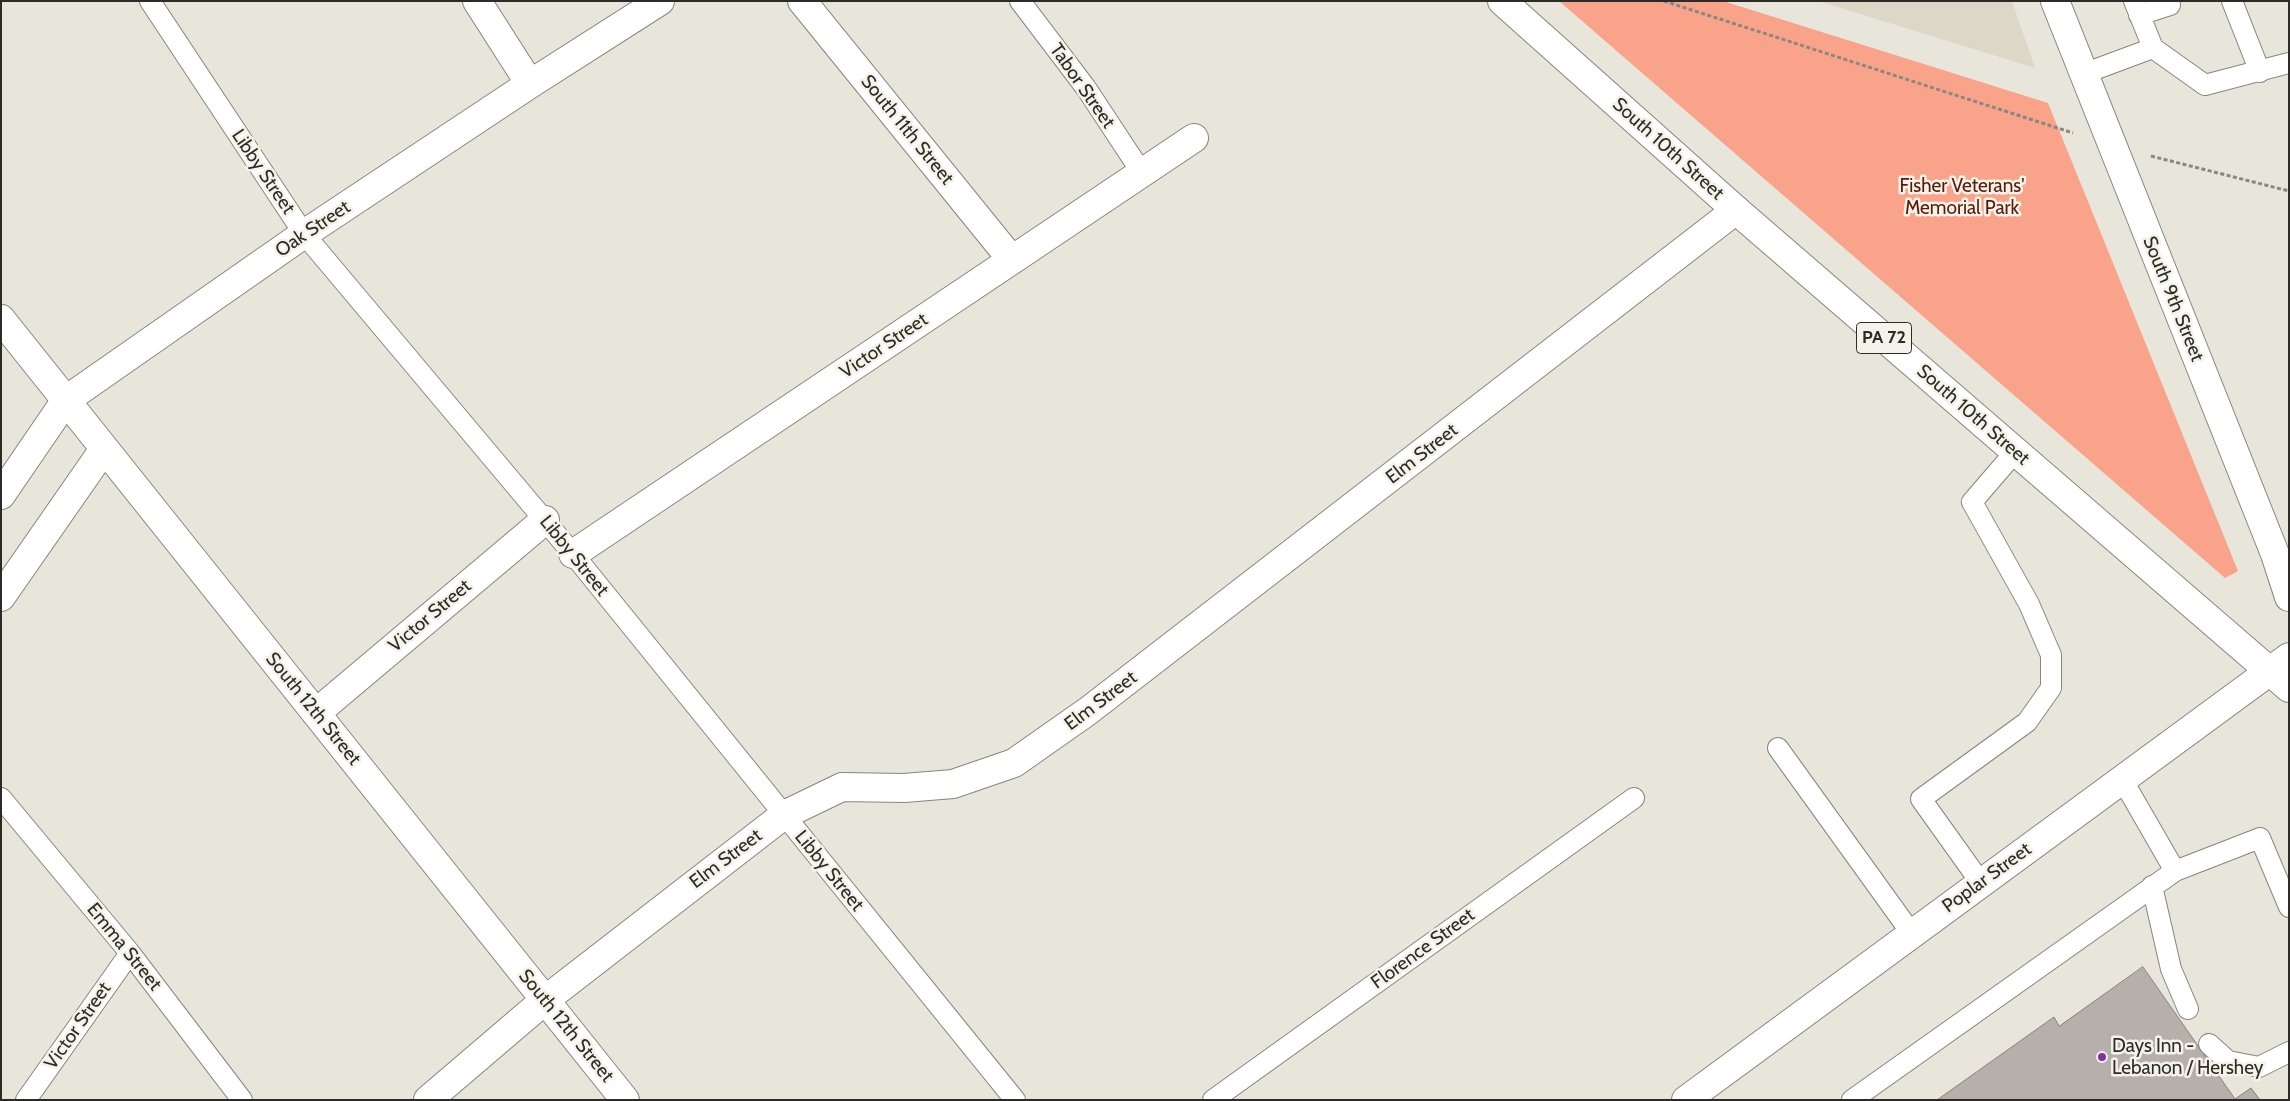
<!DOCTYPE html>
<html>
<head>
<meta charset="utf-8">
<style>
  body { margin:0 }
  #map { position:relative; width:2290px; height:1101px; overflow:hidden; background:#e8e5db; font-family:Cabin,sans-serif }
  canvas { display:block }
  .frame { position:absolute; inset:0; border:2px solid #2c2b27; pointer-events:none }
</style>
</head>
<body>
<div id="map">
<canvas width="2290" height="1101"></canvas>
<div class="frame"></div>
</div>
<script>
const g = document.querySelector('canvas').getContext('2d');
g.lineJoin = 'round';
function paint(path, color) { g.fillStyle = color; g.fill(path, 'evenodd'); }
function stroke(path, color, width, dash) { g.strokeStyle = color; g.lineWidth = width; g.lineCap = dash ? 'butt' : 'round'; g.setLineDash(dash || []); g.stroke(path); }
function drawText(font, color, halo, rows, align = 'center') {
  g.font = font + ' Cabin,sans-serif'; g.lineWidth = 5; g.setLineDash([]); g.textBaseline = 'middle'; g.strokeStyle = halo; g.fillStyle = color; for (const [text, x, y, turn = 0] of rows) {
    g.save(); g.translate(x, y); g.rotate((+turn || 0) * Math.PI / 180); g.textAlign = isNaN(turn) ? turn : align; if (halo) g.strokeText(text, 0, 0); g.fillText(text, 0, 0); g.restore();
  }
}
paint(new Path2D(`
  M1818,1H2012L2035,68Z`), '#ddd7c8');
paint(new Path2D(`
  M1559,1H1723L2048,103L2238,571L2225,578Z`), '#f9a38b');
const building = new Path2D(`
  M2143,967L2235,1099L2251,1088L2260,1100H1937L2054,1017L2059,1026Z`);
paint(building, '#b7afa9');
stroke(building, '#89817b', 1);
const service = new Path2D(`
  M150,1L304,234L573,554L1015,1100
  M1020,1L1086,88L1142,173
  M2134,1L2153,48L2205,85L2289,63
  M2232,1L2260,72
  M2139,15L2170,5
  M2083,74L2153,48
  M1778,748L1912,934
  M1,798L130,953L242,1100
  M2175,871L2260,838L2289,907
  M1981,883L1921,799L2027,722L2051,688V655L2029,604L1972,502L2015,452
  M2152,886L2171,969L2188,1009
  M2209,1044L2228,1061L2259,1067L2289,1052
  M26,1100L130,953
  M1213,1100L1634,798
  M1852,1100L2175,871L2122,779`);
const minor = new Path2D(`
  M477,1L530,84
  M802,1L1012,260
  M66,400L304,234L530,84L660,1
  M573,554L1194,138
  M316,713L545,520
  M428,1100L545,1000L784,815L842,787L904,788L953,784L1014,763L1088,711L1736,210
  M1686,1100L2289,657`);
const tertiary = new Path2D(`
  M1,495L66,400
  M1,597L104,449`);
const secondary = new Path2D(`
  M1,319L625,1100`);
const trunk = new Path2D(`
  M1502,1L1736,210L2289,688
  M2055,1L2275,554L2289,597`);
stroke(service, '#88857d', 22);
stroke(minor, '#88857d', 30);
stroke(tertiary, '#88857d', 30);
stroke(secondary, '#88857d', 30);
stroke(trunk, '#88857d', 30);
stroke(new Path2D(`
  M1664,1L2073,133
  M2151,156L2289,191`), '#898780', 3, [4, 2.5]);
stroke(service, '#fff', 20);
stroke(minor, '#fff', 28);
stroke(tertiary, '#fff', 28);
stroke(secondary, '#fff', 28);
stroke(trunk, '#fff', 28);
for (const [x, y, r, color] of [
  [2102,1057,5,"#8233a3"]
]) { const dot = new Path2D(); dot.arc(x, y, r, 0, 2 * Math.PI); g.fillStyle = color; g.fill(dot); stroke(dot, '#f5f2e9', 2); }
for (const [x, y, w] of [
  [1884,338,55]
]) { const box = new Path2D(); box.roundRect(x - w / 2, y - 15.5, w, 31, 4); g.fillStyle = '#f5f2e9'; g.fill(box); stroke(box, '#2c2b27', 1); }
drawText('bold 18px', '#2c2b27', null, [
  ["PA 72",1884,338]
]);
drawText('19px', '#2c2b27', '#f5f2e9', [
  ["Tabor Street",1082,86,55],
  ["South 11th Street",907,130,51],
  ["South 10th Street",1668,149,42],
  ["Libby Street",263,172,56],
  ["Oak Street",313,229,-34],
  ["South 9th Street",2173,299,68],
  ["Victor Street",884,346,-34],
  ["South 10th Street",1973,415,41],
  ["Elm Street",1422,454,-38],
  ["Libby Street",574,556,51],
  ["Victor Street",430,616,-40],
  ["Elm Street",1101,701,-37],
  ["South 12th Street",313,709,51],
  ["Elm Street",726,859,-37],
  ["Libby Street",829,871,51],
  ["Poplar Street",1987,878,-36],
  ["Emma Street",124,947,51],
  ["Florence Street",1423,949,-36],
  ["Victor Street",78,1026,-55],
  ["South 12th Street",566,1026,51]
]);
drawText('19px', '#571b0a', '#f5f2e9', [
  ["Fisher Veterans'",1962,186],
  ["Memorial Park",1962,208]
]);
drawText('19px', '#2c2b27', '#f5f2e9', [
  ["Days Inn -",2112,1046],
  ["Lebanon / Hershey",2112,1068]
], 'left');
</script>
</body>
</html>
